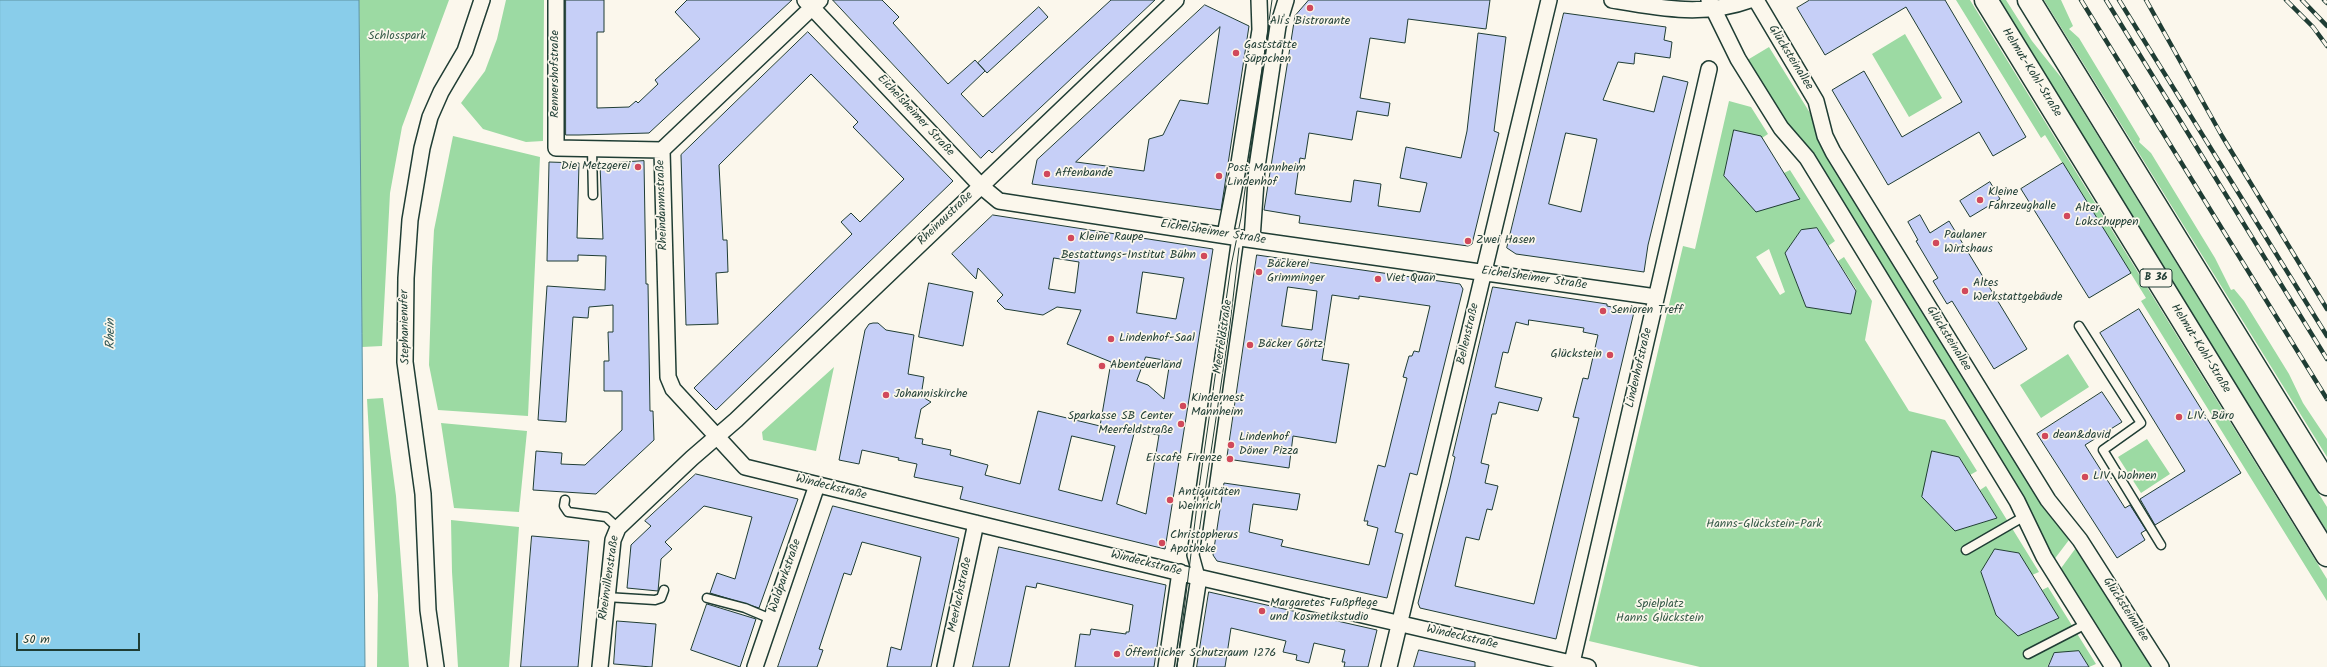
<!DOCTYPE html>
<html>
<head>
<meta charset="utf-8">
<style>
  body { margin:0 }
  #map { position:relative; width:2327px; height:667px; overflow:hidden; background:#fbf7ec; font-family:Kalam,sans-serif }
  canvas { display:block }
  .scale { position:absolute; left:16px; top:633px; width:124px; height:18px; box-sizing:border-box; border:2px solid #1f3d34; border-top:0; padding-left:5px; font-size:12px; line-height:14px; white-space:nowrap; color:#1f3d34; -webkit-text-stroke:3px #fbf7ec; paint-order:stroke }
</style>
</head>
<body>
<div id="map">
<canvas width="2327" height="667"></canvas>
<div class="scale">50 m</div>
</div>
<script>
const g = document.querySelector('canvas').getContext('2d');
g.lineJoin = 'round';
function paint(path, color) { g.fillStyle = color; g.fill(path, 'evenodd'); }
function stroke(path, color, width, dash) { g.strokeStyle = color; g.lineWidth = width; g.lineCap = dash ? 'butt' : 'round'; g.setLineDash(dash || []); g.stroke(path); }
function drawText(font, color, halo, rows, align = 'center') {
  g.font = font + ' Kalam,sans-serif'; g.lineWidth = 3.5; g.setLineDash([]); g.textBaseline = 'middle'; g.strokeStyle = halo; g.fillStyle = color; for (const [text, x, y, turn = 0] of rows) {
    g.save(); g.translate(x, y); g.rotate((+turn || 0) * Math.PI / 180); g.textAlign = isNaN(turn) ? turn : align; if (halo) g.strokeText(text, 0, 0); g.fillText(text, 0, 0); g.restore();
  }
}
paint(new Path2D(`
  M359,0H449L402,127L390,193L382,346L362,347Z
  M506,0H544L543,141L526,142L483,129L461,103L485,71L497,39Z
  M1956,0H1970L2327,579V601L2141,301L2146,298L2045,135L2041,138Z
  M1999,0H2006L2032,41L2064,81L2327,507V531Z
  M2044,0H2061L2073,26L2069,29L2079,38L2140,139L2139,142L2151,153L2215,258L2231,290L2234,289L2244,301L2289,374L2303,403L2327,439V457Z
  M1905,34L1942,98L1909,117L1872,54Z
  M1769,47L1810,113L1819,138L2072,536L2053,561L1794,139L1744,62Z
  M1729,101L1751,107L1768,134L1762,138L1734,130L1724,176L1756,211L1784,173L1790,170L1835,241L1828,246L1817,228L1801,230L1785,253L1806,307L1851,314L1856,289L1838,261L1844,257L1872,301L1865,340L1909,411L1945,420L1977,471L1970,475L1959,457L1932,451L1923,497L1955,531L1997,518L1980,490L1986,486L2039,572L2032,575L2019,553L1995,549L1981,572L1996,615L2018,636L2059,618L2042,590L2048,587L2096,664L2089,667L2079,651L2054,653L2047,667H1700L1589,641L1683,246L1695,249ZM1769,249L1785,292L1780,295L1756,257Z
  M453,136L540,157L528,416L438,410L429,365L432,268L434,230Z
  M2068,354L2089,387L2041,418L2020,385Z
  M834,367L816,451L763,440L762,432Z
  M383,398L396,496L409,667H377L378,595L367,399Z
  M441,423L527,431L519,512L454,508Z
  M2147,439L2170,474L2141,493L2118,457Z
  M451,520L519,527L509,667H458L452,572Z
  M2078,545L2155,667H2119L2059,571Z`), '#9cdaa3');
const water = new Path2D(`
  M0,0H359L365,667H0Z`);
paint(water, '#89cdea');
stroke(water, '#5f93a1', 1);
const building = new Path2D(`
  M566,0H604V32H597V108L629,107L636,101L638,103L658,84L655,80L700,39L675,12L687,0H792L649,133L579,135H566Z
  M833,0H882L899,17L893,23L948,84L975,60L985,71L961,94L983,117L1111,0H1155L992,153L989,150L981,158Z
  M1309,0H1490L1486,29L1408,19L1405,43L1370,38L1360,98L1390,103L1388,116L1357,111L1352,140L1309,133L1305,159L1300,158L1295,194L1351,202L1354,180L1381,184L1378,206L1420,212L1427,183L1400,178L1406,147L1461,158L1467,131L1478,33L1506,37L1494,131L1499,133L1472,244L1468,246L1299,223L1300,216L1264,210L1295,16Z
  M1810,0H1945L2026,137L1993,156L1979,132L1888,185L1832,90L1864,71L1902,137L1962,102L1906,7L1825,55L1797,8Z
  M1205,5L1249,26L1221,210L1032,184L1037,160ZM1220,27L1208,104L1180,100L1163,135L1149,139L1144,171L1076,162Z
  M1039,7L1048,17L987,73L978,63Z
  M1564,13L1666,27L1664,40L1672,42L1670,58L1635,53L1634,64L1618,62L1603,100L1654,112L1663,76L1688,82L1648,245L1644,272L1516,254L1507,248ZM1566,133L1597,139L1581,212L1549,204Z
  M808,32L953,181L716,410L694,388L852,234L841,222L851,213L860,222L904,179L853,127L858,122L811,74L719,165L723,240H727L728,272L716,273L718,324L686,325L681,155Z
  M1734,130L1761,136L1800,199L1756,212L1724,176Z
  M644,161L646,284H648L650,411H653L654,440L596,494L533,490L536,451L562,453L561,464L585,465L622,430V391H604V361H609L608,332H613V305L589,307L588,318L573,317L566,422L538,420L547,286L605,290L606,256L578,255V261H547L549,162L579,163L577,238L603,239L600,164Z
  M2063,163L2131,273L2089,298L2021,189Z
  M1990,182L2000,199L1970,217L1960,201Z
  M993,215L1213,249L1165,549L960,499L963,487L914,477L917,464L898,460L899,458L862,450L859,464L839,460L865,330L869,324L873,323H878L886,330L914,335L908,374L924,377L921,396L931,402L921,409L915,438L923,439L922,444L951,450L950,455L988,465L985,475L1020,484L1038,411L1100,426L1111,362L1067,344L1081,310L1057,307L1043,315L1005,309L997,301L1003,295L978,268L976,279L952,254ZM1054,258L1079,262L1075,293L1049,289ZM1143,272L1184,278L1176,319L1137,313ZM1146,357L1170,361L1164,399L1148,385L1137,381ZM1135,431L1159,435L1146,514L1117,504ZM1072,436L1115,446L1102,501L1059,490Z
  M1920,215L1930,233L1949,221L2027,349L1994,369L1952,301L1947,304L1933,281L1938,278L1916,241L1918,240L1908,222Z
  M1817,228L1856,291L1851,314L1806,307L1785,253L1801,230Z
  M1257,255L1460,284L1463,289L1417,475L1410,473L1395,532L1403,534L1387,598L1217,561L1213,555L1224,483L1300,494L1297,510L1253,504L1249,532L1283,540L1281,546L1369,565L1378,528L1367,525L1368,521H1364L1378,465L1385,467L1407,378L1403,377L1409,356H1412L1414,351L1419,352L1430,306L1359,296V299L1332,295L1322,360L1349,364L1336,443L1293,436L1289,468L1227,459ZM1288,287L1317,291L1312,330L1282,326Z
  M929,283L973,292L963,346L919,337Z
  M1493,287L1607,304V306L1634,312L1556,639L1420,608L1418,603L1449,483L1455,457L1453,456ZM1529,320L1584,328L1583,332L1598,335L1588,379L1583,378L1573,417L1579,418L1534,604L1455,586L1466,537L1479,540L1487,509L1492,510L1498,486L1485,483L1489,465L1481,463L1492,414H1496L1499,402L1538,411L1542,398L1495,387L1503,352L1508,353L1516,322L1528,325Z
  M2139,309L2241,473L2155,525L2140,499L2185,471L2100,333Z
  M2102,392L2122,422L2085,445L2125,508L2130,505L2146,530L2141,533L2145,540L2117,558L2037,434Z
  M1932,451L1959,457L1997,518L1955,531L1922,497Z
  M696,474L798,499L759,608L710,593L717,573L735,579L752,517L704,506L665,542L672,549L661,559L658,591L627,588L631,545L651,526L645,521Z
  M833,506L959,538L931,667H887L891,647L901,650L921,557L862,542L851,575L844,573L819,649L823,650L817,667H778Z
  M532,536L589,541L578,667H521Z
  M999,547L1166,585L1154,667H1075L1080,634L1090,635L1091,629L1126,634V632H1129L1133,605L1037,583L1036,588L1026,586L1009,667H973Z
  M1995,549L2019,553L2059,618L2018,636L1996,615L1981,572Z
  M1209,592L1377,630L1368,667H1344L1345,662H1342L1345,650L1314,643L1309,663L1296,660L1297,655L1283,652L1286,641L1231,628L1225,667H1197Z
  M707,604L756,619L740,667L691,650Z
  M617,621L656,624L652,667L614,664Z
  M1419,650L1475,662V667H1414Z
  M2079,651L2089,667H2048L2054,653Z`);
paint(building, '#c6cff7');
stroke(building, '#1f3d34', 1);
const service = new Path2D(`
  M592,149L593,195
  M2079,326L2141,423L2103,450L2161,545
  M565,500L564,506L568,512L606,517L618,528
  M1966,550L2025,516
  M606,597L655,600L661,598L664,590
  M707,598L745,608L771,619
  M2028,654L2086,624`);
const pedestrian = new Path2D(`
  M1199,577L1193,555L1238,237`);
const minor = new Path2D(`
  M556,0V148L662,150
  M805,0L981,186L999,201L1240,238L1656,297
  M820,0L662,150L668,377L673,389L745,467L1189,575L1588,667
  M1612,0C1659,8 1704,17 1750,0
  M1709,0L1738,59L1781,128L1807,158L2017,501L2044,557L2113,667
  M1756,0L1816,101L1825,136L1833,152L2048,500L2080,540L2161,667
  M1225,235L1239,163L1260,30L1259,0
  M1252,239L1257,167L1278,26L1286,0
  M436,667L428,610L423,494L405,362L406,278L410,220L422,148L430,117L441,92L465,51L482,0
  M600,667L613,540L618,528L692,458L736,420L1176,0
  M755,667L817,485
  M945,667L976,523
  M1166,667L1180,572
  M1185,667L1199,577
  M1389,667L1549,0
  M1571,667L1709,69`);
const primary = new Path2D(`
  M1986,0L2327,555
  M2029,0L2327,484`);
stroke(service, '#1f3d34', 11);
stroke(pedestrian, '#1f3d34', 14);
stroke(minor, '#1f3d34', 18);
stroke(primary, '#1f3d34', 25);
stroke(service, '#fbf7ec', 8);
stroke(pedestrian, '#fbf7ec', 11);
stroke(minor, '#fbf7ec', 15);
stroke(primary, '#fbf7ec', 22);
stroke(new Path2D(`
  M1197,546L1230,324L1239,248
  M1177,667L1200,481L1231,266L1241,218L1272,0`), '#1f3d34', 1);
const rail = new Path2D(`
  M2081,0L2327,399
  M2106,0L2327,359
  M2119,0L2327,336
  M2146,0L2222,136L2327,309
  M2286,0L2313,27L2327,46
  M2302,0L2327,26
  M2324,0L2327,3`);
stroke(rail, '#1f3d34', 4.5);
stroke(rail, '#fbf7ec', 3, [9]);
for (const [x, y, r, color] of [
  [1310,8,4,"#d1495b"],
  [1236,53,4,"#d1495b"],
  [638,167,4,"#d1495b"],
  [1047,174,4,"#d1495b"],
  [1219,176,4,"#d1495b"],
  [1980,200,4,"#d1495b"],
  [2067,216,4,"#d1495b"],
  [1071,238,4,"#d1495b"],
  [1468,241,4,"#d1495b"],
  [1936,243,4,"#d1495b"],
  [1204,256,4,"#d1495b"],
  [1259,272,4,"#d1495b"],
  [1378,279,4,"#d1495b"],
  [1965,291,4,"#d1495b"],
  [1603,311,4,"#d1495b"],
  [1111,339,4,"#d1495b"],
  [1250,345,4,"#d1495b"],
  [1610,355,4,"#d1495b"],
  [1102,366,4,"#d1495b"],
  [886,395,4,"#d1495b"],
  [1183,406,4,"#d1495b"],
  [2179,417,4,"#d1495b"],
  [1181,424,4,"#d1495b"],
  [2045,436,4,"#d1495b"],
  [1231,445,4,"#d1495b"],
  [1230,459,4,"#d1495b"],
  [2085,477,4,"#d1495b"],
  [1170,500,4,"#d1495b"],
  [1162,543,4,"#d1495b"],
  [1262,611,4,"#d1495b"],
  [1117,654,4,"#d1495b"]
]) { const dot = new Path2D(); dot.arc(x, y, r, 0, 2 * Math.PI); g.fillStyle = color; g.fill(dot); stroke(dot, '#fbf7ec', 1.5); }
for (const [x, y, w] of [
  [2156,278,32]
]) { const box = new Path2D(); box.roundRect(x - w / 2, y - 9, w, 18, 3); g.fillStyle = '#fbf7ec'; g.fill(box); stroke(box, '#1f3d34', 1); }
drawText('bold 11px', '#1f3d34', null, [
  ["B 36",2156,278]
]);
drawText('12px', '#1f3d34', '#fbf7ec', [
  ["Ali's Bistrorante",1310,22,"center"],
  ["Gaststätte",1244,46],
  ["Süppchen",1244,60],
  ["Die Metzgerei",630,167,"right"],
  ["Post Mannheim",1227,169],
  ["Lindenhof",1227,183],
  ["Affenbande",1055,174],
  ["Kleine",1988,193],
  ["Fahrzeughalle",1988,207],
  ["Alter",2075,209],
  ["Lokschuppen",2075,223],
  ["Paulaner",1944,236],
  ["Wirtshaus",1944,250],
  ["Kleine Raupe",1079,238],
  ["Zwei Hasen",1476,241],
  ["Bestattungs-Institut Bühn",1196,256,"right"],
  ["Bäckerei",1267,265],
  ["Grimminger",1267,279],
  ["Viet Quan",1386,279],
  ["Altes",1973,284],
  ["Werkstattgebäude",1973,298],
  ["Senioren Treff",1611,311],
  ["Lindenhof-Saal",1119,339],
  ["Bäcker Görtz",1258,345],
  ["Glückstein",1602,355,"right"],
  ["Abenteuerland",1110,366],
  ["Johanniskirche",894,395],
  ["Kindernest",1191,399],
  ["Mannheim",1191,413],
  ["Sparkasse SB Center",1173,417,"right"],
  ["Meerfeldstraße",1173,431,"right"],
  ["LIV. Büro",2187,417],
  ["dean&david",2053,436],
  ["Lindenhof",1239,438],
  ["Döner Pizza",1239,452],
  ["Eiscafe Firenze",1222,459,"right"],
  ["LIV. Wohnen",2093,477],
  ["Antiquitäten",1178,493],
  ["Weinrich",1178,507],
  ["Christopherus",1170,536],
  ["Apotheke",1170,550],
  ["Margaretes Fußpflege",1270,604],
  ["und Kosmetikstudio",1270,618],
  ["Öffentlicher Schutzraum 1276",1125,654]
], 'left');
drawText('12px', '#385c4a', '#fbf7ec', [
  ["Schlosspark",397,37],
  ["Hanns-Glückstein-Park",1764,525],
  ["Spielplatz",1660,605],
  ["Hanns Glückstein",1660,619]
]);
drawText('12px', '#1f3d34', '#fbf7ec', [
  ["Glücksteinallee",1790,58,58],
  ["Helmut-Kohl-Straße",2031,73,58],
  ["Rennershofstraße",556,74,-90],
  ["Eichelsheimer Straße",915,116,47],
  ["Rheindammstraße",663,205,-92],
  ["Rheinaustraße",946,219,-44],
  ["Eichelsheimer Straße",1213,233,9],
  ["Eichelsheimer Straße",1534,279,8],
  ["Stephanienufer",406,327,-91],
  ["Bellenstraße",1469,334,-77],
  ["Meerfeldstraße",1224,337,-82],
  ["Glücksteinallee",1948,339,58],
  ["Helmut-Kohl-Straße",2200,349,58],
  ["Lindenhofstraße",1640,368,-77],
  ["Windeckstraße",831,488,14],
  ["Windeckstraße",1146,564,14],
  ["Waldparkstraße",786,576,-71],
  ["Rheinvillenstraße",610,578,-82],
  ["Meerlachstraße",961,595,-78],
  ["Glücksteinallee",2125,610,57],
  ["Windeckstraße",1462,638,13]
]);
drawText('italic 13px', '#345a58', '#fbf7ec', [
  ["Rhein",112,334,-90]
]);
</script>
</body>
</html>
